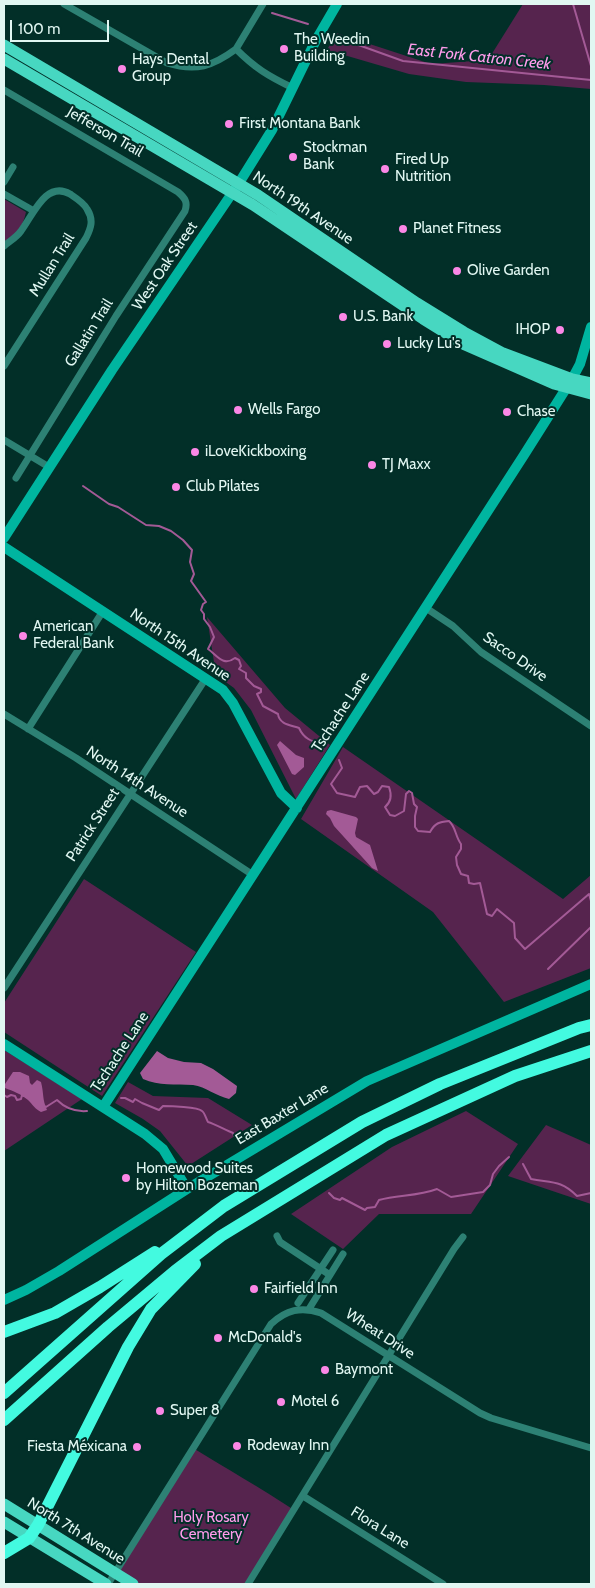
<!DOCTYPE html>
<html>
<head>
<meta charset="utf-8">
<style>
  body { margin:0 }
  #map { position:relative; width:595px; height:1588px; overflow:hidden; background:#022f28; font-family:Cabin,sans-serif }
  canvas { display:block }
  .frame { position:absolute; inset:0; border:5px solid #e1f7f2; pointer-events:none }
  .scale { position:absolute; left:10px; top:20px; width:99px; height:22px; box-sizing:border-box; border:2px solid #e1f7f2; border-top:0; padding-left:6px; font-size:15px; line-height:18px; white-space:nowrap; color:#e1f7f2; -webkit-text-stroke:4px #022f28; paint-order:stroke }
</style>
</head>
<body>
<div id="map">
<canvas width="595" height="1588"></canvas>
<div class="frame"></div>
<div class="scale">100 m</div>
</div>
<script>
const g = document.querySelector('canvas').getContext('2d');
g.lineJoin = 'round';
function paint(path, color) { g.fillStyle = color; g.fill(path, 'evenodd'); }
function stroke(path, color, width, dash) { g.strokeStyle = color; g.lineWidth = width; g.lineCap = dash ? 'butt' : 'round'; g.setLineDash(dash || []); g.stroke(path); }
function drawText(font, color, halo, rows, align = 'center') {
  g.font = font + ' Cabin,sans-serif'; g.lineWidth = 4; g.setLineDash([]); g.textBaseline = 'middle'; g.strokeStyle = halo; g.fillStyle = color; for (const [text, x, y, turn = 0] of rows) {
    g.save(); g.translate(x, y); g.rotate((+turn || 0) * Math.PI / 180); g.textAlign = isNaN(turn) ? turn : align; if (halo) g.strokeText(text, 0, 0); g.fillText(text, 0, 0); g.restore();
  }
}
paint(new Path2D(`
  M523,4H591V89L544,85L466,82L409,74L327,50L336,33L431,64L488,60Z
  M4,199L26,212C23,227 16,235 4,243Z
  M207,617L285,708L330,745L296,799L251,710L234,688L216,675Z
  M343,747L563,899L591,875V968L504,1002L433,912L301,819Z
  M84,879L196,952L102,1096L4,1032V1003Z
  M4,1050L82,1099L4,1151Z
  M128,1082L153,1096L208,1098L252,1125L188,1166L160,1131L143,1119L115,1103Z
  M466,1111L518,1144L471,1214H379L343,1249L291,1214L392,1147Z
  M546,1125L591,1145V1204L508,1176Z
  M193,1448C227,1469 261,1488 294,1510L248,1584H133L115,1573Z`), '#56244e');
paint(new Path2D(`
  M280,741L296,755L304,758V767L295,775L292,774L277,745Z
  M331,810L356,817L358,819L355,833L356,837L370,845L378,871L372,868L334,826L330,818L326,814L327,811Z
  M157,1051L168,1058L184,1062L201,1063L213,1069L237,1086L236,1093L229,1099C216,1096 206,1087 193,1085C175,1084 159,1086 143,1079L140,1073Z
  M13,1072H20L29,1076L30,1083L32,1085L37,1080L41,1082C44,1093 42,1099 47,1110L41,1112C35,1109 33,1105 28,1100C21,1094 13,1091 5,1088V1084Z`), '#a35a96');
stroke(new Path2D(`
  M573,4L591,66
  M272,13L308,24
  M339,38L403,61L591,80
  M83,486L109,504L118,507L146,525L159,526L171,531L183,540L192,550L190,562L194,574L191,581L206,602L203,604L201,610L204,614V619L210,627L214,637L208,649C217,655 223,667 235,658L239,660L241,666L239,669L246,673V678L254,686L261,689V692L257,694L263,706L278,714C279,724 290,725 299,728C304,739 311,741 322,744L323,750
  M339,760L342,768L331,784L337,793L355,797L360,787L367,786L374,794L378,792L382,786L389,787C392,795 391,802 385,807L390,815L395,816L404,811L406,794L409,791L412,793L414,804L417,807L415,816V827L418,831L430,832C435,823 439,822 449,821C456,827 455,836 461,844V849L456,857L457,865L461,874L468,876L469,883L474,884L480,883L487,914L492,916L497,909L514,923L515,938L525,949L589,894L591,901
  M548,969L591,927
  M4,1095L7,1097L11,1095L15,1096L17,1100L21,1099L22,1095L24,1096
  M121,1098H125L133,1102L135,1099L142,1103L159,1110L163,1106C170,1106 198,1107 202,1111C205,1113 206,1119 208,1122C215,1124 227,1131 233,1133L234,1136
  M44,1106L46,1107L57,1100C65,1108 75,1112 87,1111
  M523,1164L531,1179C552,1183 561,1180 577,1196L591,1193
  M329,1193L334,1198L340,1200L342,1198L365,1210L367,1208L375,1207L379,1200C399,1195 418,1196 437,1189L451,1197L483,1192L490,1185L493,1174L499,1166L509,1157`), '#a35a96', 2);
stroke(new Path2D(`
  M64,4L167,63C196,72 213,66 236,49C255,68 268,76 293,88
  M236,49L263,4
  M4,90L178,192C185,198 188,202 185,211L116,316L16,478
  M4,182L13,167
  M4,194L34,211
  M4,246C10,241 17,237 21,231C33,215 46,180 70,194C76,198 84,203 87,209C94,220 91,228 86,238L4,366
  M4,440L49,467
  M426,608L453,626L481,652L591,726
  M4,714L76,758L253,875
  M28,729L103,611
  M4,988L206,678
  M277,1236L280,1242L330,1275
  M298,1303L333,1250
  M309,1309L343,1254
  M303,1496L443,1584
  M108,1584L271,1324C286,1310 301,1306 321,1313L480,1413L491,1418L591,1448
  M248,1584L454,1249L463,1237`), '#2d8174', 7);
stroke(new Path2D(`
  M4,538L112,370L239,183L272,130L316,40L337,4
  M4,547L223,690L233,703L281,793L297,808
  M4,1044L145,1134L163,1149L187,1189
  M103,1107L524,455L572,379L580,364L591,327
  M4,1300L26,1290L59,1271L187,1189L367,1081L591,984`), '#00b5a0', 10);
stroke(new Path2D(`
  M4,45L258,195L417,303L464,332L503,353L572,379L591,383
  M4,59L253,205L423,319L465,345L554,384L591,394
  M4,1504L133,1584
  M4,1522L106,1584`), '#47d7c1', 11);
stroke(new Path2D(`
  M4,1332L55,1313L100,1287L155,1252
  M4,1393L161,1254L224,1206L362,1122L440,1084L579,1028L591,1025
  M4,1420L108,1327L175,1271L221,1236L386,1135L515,1076L591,1051
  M4,1553L29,1538L38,1525L128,1347L151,1309L195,1264`), '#43fae0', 12);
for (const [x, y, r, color] of [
  [284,49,5,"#fb87e6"],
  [122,69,5,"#fb87e6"],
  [229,124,5,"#fb87e6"],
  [293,157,5,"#fb87e6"],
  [385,169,5,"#fb87e6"],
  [403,229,5,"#fb87e6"],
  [457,271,5,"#fb87e6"],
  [343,317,5,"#fb87e6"],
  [560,330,5,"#fb87e6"],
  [387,344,5,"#fb87e6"],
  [238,410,5,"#fb87e6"],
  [507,412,5,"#fb87e6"],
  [195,452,5,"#fb87e6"],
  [372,465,5,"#fb87e6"],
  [176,487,5,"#fb87e6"],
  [23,636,5,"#fb87e6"],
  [126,1178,5,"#fb87e6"],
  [254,1289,5,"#fb87e6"],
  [218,1338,5,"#fb87e6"],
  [325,1370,5,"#fb87e6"],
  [281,1402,5,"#fb87e6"],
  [160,1411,5,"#fb87e6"],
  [237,1446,5,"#fb87e6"],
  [137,1447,5,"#fb87e6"]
]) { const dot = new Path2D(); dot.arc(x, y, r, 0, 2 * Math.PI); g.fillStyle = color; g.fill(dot); stroke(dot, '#022f28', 2); }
drawText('15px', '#e1f7f2', '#022f28', [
  ["The Weedin",294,40],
  ["Building",294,57],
  ["Hays Dental",132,60],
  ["Group",132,77],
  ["First Montana Bank",239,124],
  ["Stockman",303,148],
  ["Bank",303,165],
  ["Fired Up",395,160],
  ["Nutrition",395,177],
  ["Planet Fitness",413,229],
  ["Olive Garden",467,271],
  ["U.S. Bank",353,317],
  ["IHOP",550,330,"right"],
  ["Lucky Lu's",397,344],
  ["Wells Fargo",248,410],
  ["Chase",517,412],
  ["iLoveKickboxing",205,452],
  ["TJ Maxx",382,465],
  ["Club Pilates",186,487],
  ["American",33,627],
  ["Federal Bank",33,644],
  ["Homewood Suites",136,1169],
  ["by Hilton Bozeman",136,1186],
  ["Fairfield Inn",264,1289],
  ["McDonald's",228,1338],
  ["Baymont",335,1370],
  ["Motel 6",291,1402],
  ["Super 8",170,1411],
  ["Rodeway Inn",247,1446],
  ["Fiesta Méxicana",127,1447,"right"]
], 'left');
drawText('15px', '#e1f7f2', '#022f28', [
  ["Jefferson Trail",105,132,30],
  ["North 19th Avenue",303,208,34],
  ["Mullan Trail",52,265,-58],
  ["West Oak Street",165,266,-56],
  ["Gallatin Trail",89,333,-58],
  ["North 15th Avenue",180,645,34],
  ["Sacco Drive",515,657,35],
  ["Tschache Lane",341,712,-57],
  ["North 14th Avenue",137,782,33],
  ["Patrick Street",93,825,-57],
  ["Tschache Lane",120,1052,-57],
  ["East Baxter Lane",282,1114,-31],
  ["Wheat Drive",380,1334,33],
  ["Flora Lane",380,1528,32],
  ["North 7th Avenue",76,1531,32]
]);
drawText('15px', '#fe9beb', '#022f28', [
  ["Holy Rosary",211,1518],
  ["Cemetery",211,1535]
]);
drawText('italic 16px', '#fe9beb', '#022f28', [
  ["East Fork Catron Creek",479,57,6]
]);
</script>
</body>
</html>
